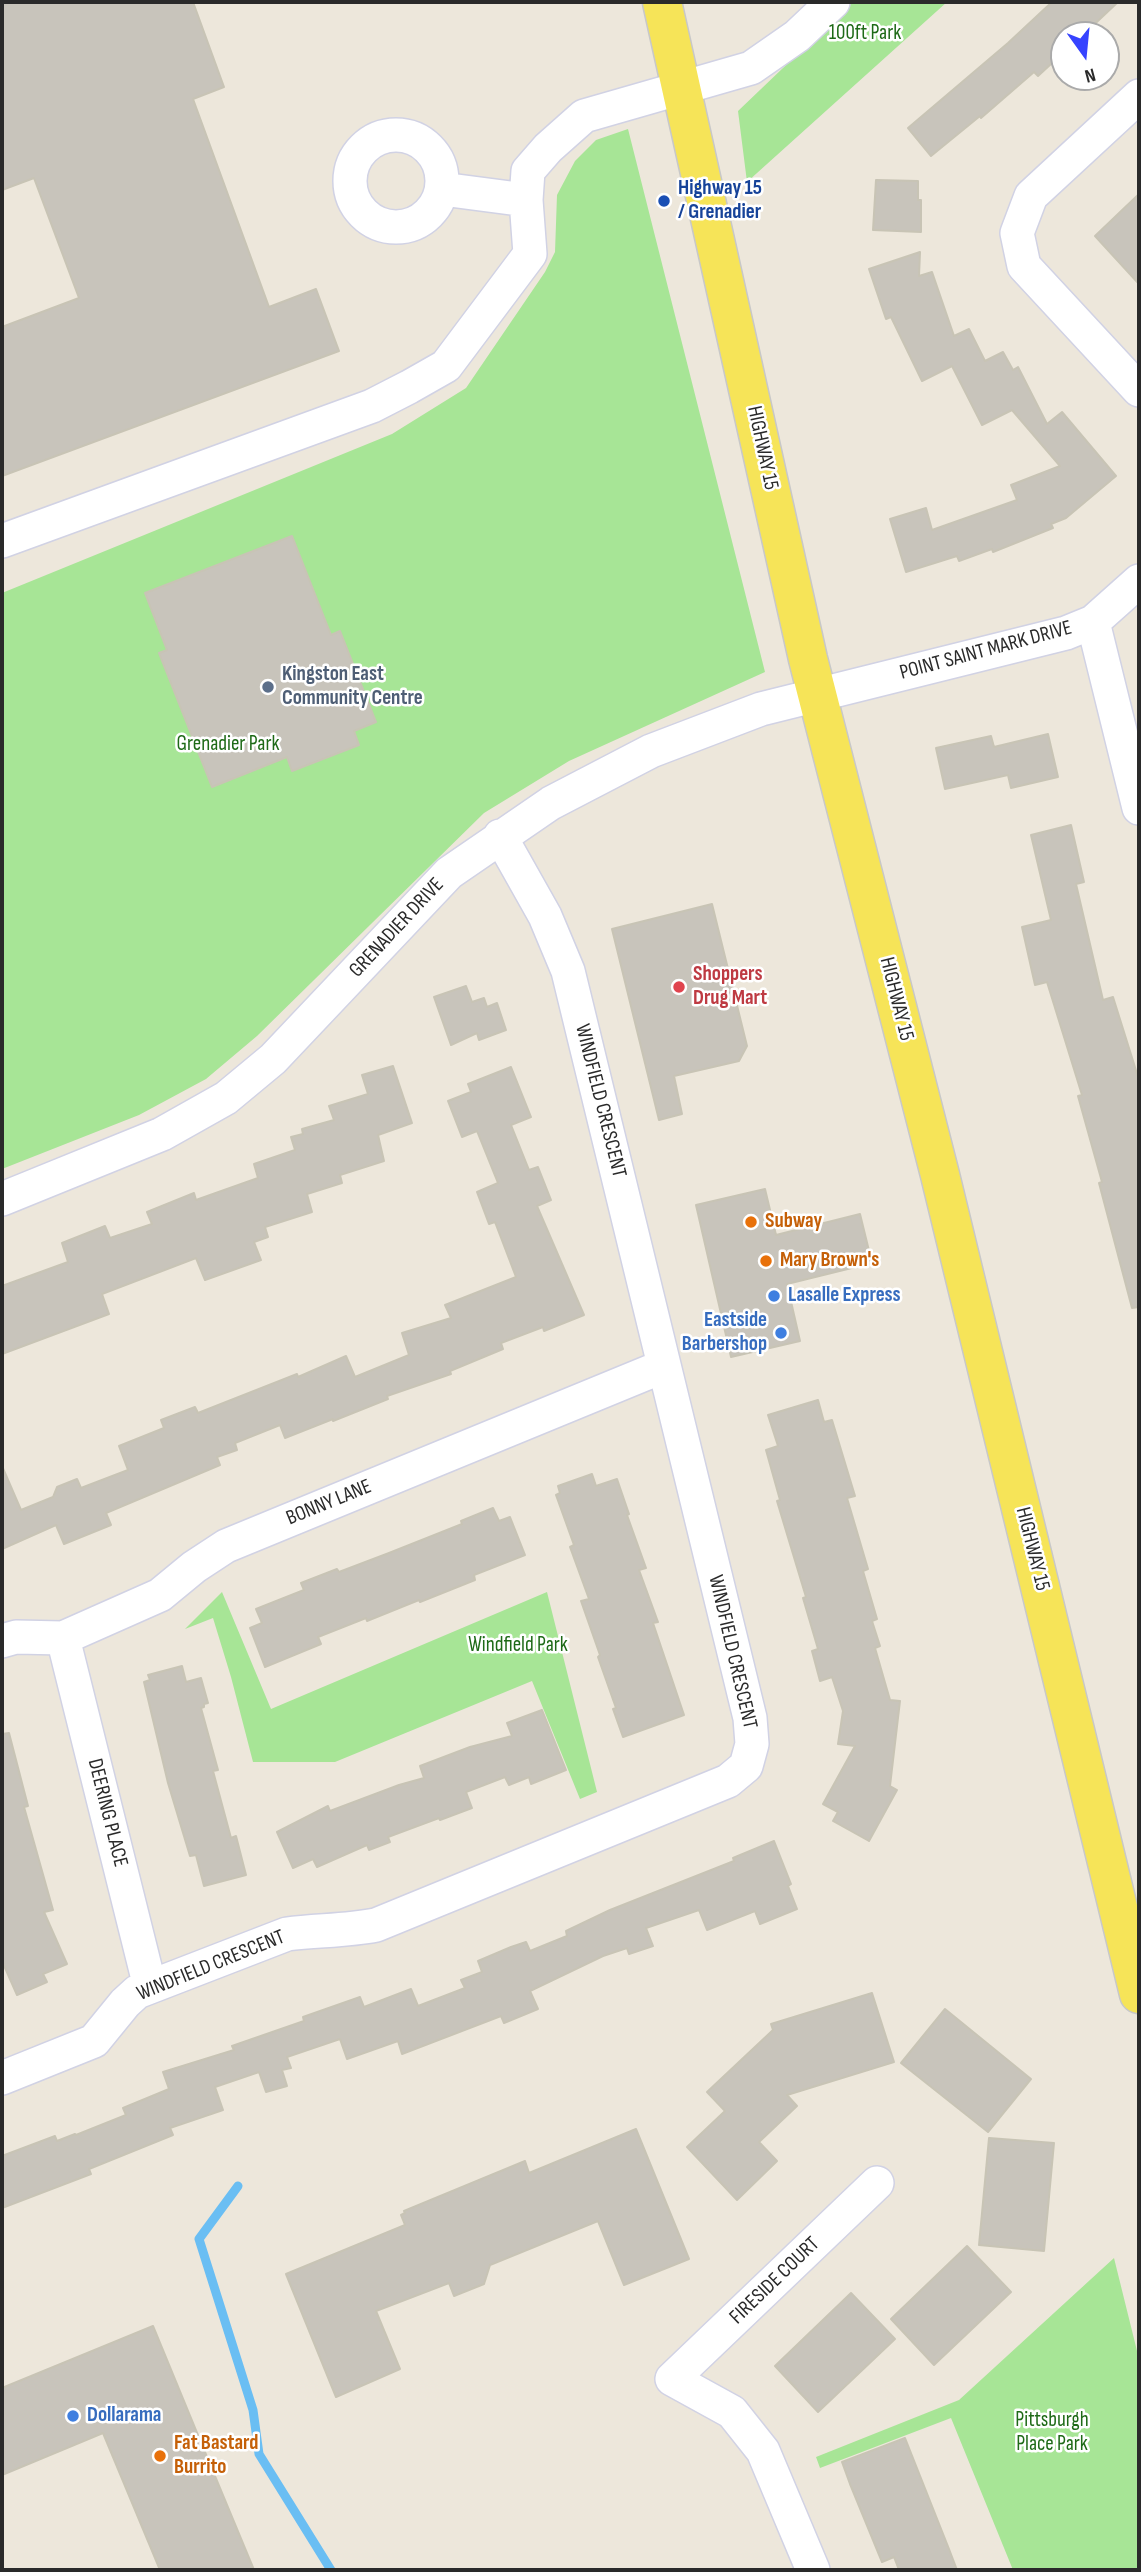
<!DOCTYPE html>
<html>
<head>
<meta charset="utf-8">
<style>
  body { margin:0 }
  #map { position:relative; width:1141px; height:2572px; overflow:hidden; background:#ede7db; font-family:"Sofia Sans Condensed",sans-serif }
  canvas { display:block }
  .frame { position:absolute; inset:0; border:4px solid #2a2a2a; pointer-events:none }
  .north { position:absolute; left:1050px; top:21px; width:70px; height:70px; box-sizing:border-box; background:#fff; border:2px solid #aaa; border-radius:50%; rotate:165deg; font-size:19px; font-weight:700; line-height:28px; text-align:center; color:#2a2a2a }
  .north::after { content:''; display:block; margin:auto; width:24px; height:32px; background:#3643ff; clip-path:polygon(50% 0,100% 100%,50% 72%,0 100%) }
</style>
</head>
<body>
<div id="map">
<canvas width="1141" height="2572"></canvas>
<div class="frame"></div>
<div class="north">N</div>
</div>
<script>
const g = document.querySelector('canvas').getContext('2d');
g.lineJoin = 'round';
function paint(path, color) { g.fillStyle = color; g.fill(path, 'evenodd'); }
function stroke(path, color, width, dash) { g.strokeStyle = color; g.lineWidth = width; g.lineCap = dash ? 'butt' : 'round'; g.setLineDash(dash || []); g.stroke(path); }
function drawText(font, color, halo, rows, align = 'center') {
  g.font = font + ' "Sofia Sans Condensed",sans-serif'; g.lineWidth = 5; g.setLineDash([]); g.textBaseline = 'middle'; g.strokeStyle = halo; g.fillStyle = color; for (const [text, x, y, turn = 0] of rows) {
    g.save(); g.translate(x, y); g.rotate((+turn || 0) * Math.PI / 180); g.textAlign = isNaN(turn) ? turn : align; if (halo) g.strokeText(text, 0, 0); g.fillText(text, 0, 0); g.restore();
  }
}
paint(new Path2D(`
  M852,2H947L747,182L738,111Z
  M628,129L765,672L569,761L484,813L257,1036L206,1079L139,1115L2,1169V593L392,434L466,388L545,272L555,252L557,195L575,161L596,140Z
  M222,1592L271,1709L547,1592L597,1792L580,1799L532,1681L335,1762H253L231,1677L213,1618L185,1629Z
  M1114,2258L1139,2359V2568L1133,2570H1013L951,2418L820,2468L816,2457L959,2400Z`), '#a7e596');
stroke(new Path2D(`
  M238,2186L199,2239L253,2410L259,2454L331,2570`), '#6abef3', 9);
const building = new Path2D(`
  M2,2H193L224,87L193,99L269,307L316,289L339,351L2,476V327L79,298L34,178L2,190Z
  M1052,2H1118L1083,35H1064V52L1038,76L1034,72L981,118L980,116L931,156L908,128L1008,43Z
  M876,180L918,181V200H921V232L873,230Z
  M1139,194V284L1095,236Z
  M920,252L919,276L932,272L954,336L969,329L985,361L1003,352L1013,370L1018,367L1047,424L1062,412L1116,476L1066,518L1051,524L1053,528L993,552L992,549L959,561L957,556L906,572L890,519L926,508L932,530L1017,500L1011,485L1060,466L1012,410L982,425L952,366L922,381L891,317L886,319L869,269Z
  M292,536L331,635L340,631L376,722L354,731L359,745L292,771L287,757L212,787L159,653L167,650L145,593Z
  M1048,734L1058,777L1011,788L1008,775L945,789L936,748L991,736L994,747Z
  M1071,825L1084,882L1076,884L1103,1000L1113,997L1139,1080V1307L1132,1308L1099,1183L1102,1182L1078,1096L1082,1095L1047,982L1035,985L1022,927L1051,920L1031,835Z
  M712,904L747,1046L739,1061L674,1076L682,1114L659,1120L612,929Z
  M466,986L472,1002L484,998L487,1007L497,1003L506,1030L479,1040L477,1033L451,1045L434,997Z
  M393,1066L412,1123L378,1135L384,1161L340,1175L342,1183L307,1194L312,1212L265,1227L268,1237L254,1242L261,1260L205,1280L196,1258L102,1294L109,1314L2,1354V1286L68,1262L62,1243L105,1226L110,1238L152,1224L147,1212L194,1193L196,1200L258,1178L254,1164L295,1150L291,1137L303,1134L302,1129L334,1120L329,1106L368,1094L362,1075Z
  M511,1067L531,1117L511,1125L529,1170L538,1167L551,1200L537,1206L584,1315L544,1331L543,1327L501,1343L503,1349L450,1371L451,1374L387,1396L388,1399L333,1421V1419L285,1438L280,1425L235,1443L237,1450L217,1457L220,1465L106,1513L111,1525L64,1544L56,1525L2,1549V1466L21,1510L53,1497L57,1487L77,1479L81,1488L128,1470L119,1446L164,1428L161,1420L195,1407L198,1413L297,1374L298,1377L346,1356L355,1377L409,1355L402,1333L451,1318L445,1305L516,1277L495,1222L489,1224L477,1192L498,1183L477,1131L462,1137L448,1101L471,1092L468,1084Z
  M765,1189L776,1235L860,1214L872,1263L787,1284L800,1341L731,1357L696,1205Z
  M818,1400L824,1422L832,1420L855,1496L847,1498L868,1569L863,1571L877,1619L872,1621L880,1646L875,1648L890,1700L900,1701L890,1786L897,1790L869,1841L833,1821L838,1812L823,1804L855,1746L838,1744L843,1711L832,1677L820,1681L812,1651L818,1649L803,1598L806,1597L777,1501L780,1500L766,1450L778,1446L768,1415Z
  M592,1474L596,1486L617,1479L629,1514L627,1515L646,1568L639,1570L658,1622L653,1623L684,1715L623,1737L613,1709L616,1708L598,1657L600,1655L581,1601L589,1599L570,1547L574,1545L556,1495L560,1493L558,1486Z
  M493,1508L499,1521L510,1517L525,1555L474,1575L475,1580L420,1602L419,1600L367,1621L366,1618L318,1637L321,1644L265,1667L250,1628L262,1623L256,1609L304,1590L301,1583L337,1569L339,1572L389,1553L462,1524L461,1521Z
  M182,1666L186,1682L201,1678L208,1703L204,1704V1707L201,1708L218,1770L213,1771L231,1838L236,1836L246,1875L204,1886L196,1855L190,1856L168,1783L144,1682L150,1680L148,1675Z
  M542,1710L566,1770L531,1784L529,1777L509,1785L505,1777L466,1792L472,1808L440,1820L439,1818L388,1837L390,1842L369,1850L367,1845L317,1867L313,1859L293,1868L277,1832L328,1806L330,1811L399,1785L424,1778L420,1766L470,1747L512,1736L507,1723Z
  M9,1733L28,1806L24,1807L53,1910L44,1912L67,1964L43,1974L47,1982L17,1995L2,1961V1734Z
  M774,1841L791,1884L788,1886L797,1909L760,1924L755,1911L707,1930L699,1910L646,1928L653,1946L629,1954L627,1948L603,1956L530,1991L538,2009L504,2023L501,2016L402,2054L398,2041L347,2059L340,2039L287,2057L291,2068L282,2070L287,2086L266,2092L259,2072L215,2087L223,2110L170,2128L173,2135L89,2169L91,2174L2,2208V2156L55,2136L57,2141L75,2134L76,2135L126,2115L123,2108L169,2089L163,2072L234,2050L232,2046L304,2021L303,2017L360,1997L364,2007L411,1989L418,2006L465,1988L461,1980L482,1972L478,1961L511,1947L526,1942L530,1951L567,1936L566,1931L610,1910L734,1861L733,1858Z
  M872,1993L894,2062L787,2095L797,2106L759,2142L777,2161L737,2200L687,2147L725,2111L707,2092L773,2030L771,2024Z
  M945,2009L1031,2079L988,2132L901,2063Z
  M636,2129L689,2259L624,2285L598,2221L490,2265L484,2284L454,2296L449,2283L376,2311L400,2369L336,2397L286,2274L405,2225L401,2215L405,2213L404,2211L525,2161L529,2173Z
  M989,2138L1054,2143L1044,2251L979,2245Z
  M967,2246L1011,2292L934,2365L891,2319Z
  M851,2293L895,2339L818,2412L775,2366Z
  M153,2326L195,2428L254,2570H160L103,2433L2,2475V2388Z
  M905,2438L949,2549L957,2570H899L894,2557L882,2562L850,2484L842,2462Z`);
paint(building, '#c8c4bb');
stroke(building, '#c8c4b5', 2);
const minor = new Path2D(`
  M1139,96L1031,196L1017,233L1024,266L1139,390
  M350 181a46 46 0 1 1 92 0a46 46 0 1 1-92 0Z
  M442,189L526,200
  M2,541L372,406L409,387L446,366L530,254L526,200L528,171L548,148L584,116L751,68L797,36L833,2
  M1093,622L1139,808
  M2,1199L162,1134L226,1098L273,1059L449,873L551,803L651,751L761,709L1066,633L1093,622L1139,581
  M63,1638L150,1987
  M2,1641L16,1637L63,1638L160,1595L194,1567L226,1546L664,1366
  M2,2078L94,2041L125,2003L137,1992L287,1934C317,1930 346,1931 376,1925L728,1781L746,1766L752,1744L750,1718L568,971L545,916L500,836
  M813,2570L763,2451L732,2412L672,2379L877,2183`);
const major = new Path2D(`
  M662,2L808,659L940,1175L1139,1994`);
stroke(minor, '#d1d2e4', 36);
stroke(major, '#c8c8c8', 41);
stroke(minor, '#fff', 33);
stroke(major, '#f6e458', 38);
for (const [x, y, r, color] of [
  [664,201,7,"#1a4fb4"],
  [268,687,7,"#5c6f8a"],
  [679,987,7,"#e0444e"],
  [751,1222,7,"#e8710a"],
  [766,1261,7,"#e8710a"],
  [774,1296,7,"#3f7fe0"],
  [781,1333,7,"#3f7fe0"],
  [73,2416,7,"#3f7fe0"],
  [160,2456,7,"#e8710a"]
]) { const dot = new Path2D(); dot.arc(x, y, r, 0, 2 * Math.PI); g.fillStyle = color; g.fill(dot); stroke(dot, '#fff', 2.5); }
drawText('21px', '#1e6a17', '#fff', [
  ["100ft Park",865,34],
  ["Grenadier Park",228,745],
  ["Windfield Park",518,1646],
  ["Pittsburgh",1052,2421],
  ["Place Park",1052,2445]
]);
drawText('bold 21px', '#164399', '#fff', [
  ["Highway 15",678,189],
  ["/ Grenadier",678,213]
], 'left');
drawText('21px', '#2a2a2a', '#fff', [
  ["HIGHWAY 15",762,448,78],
  ["POINT SAINT MARK DRIVE",986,651,-15],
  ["GRENADIER DRIVE",397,928,-47],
  ["HIGHWAY 15",896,999,76],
  ["WINDFIELD CRESCENT",600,1101,76],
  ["BONNY LANE",329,1503,-22],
  ["HIGHWAY 15",1032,1549,76],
  ["WINDFIELD CRESCENT",732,1652,77],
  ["DEERING PLACE",107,1813,76],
  ["WINDFIELD CRESCENT",211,1966,-22],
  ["FIRESIDE COURT",775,2281,-44]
]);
drawText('bold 21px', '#4e5e75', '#fff', [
  ["Kingston East",282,675],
  ["Community Centre",282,699]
], 'left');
drawText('bold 21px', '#be3a42', '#fff', [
  ["Shoppers",693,975],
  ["Drug Mart",693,999]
], 'left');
drawText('bold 21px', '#c56008', '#fff', [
  ["Subway",765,1222],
  ["Mary Brown's",780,1261],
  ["Fat Bastard",174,2444],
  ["Burrito",174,2468]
], 'left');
drawText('bold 21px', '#366cbe', '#fff', [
  ["Lasalle Express",788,1296],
  ["Eastside",767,1321,"right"],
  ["Barbershop",767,1345,"right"],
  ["Dollarama",87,2416]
], 'left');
</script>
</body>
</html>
